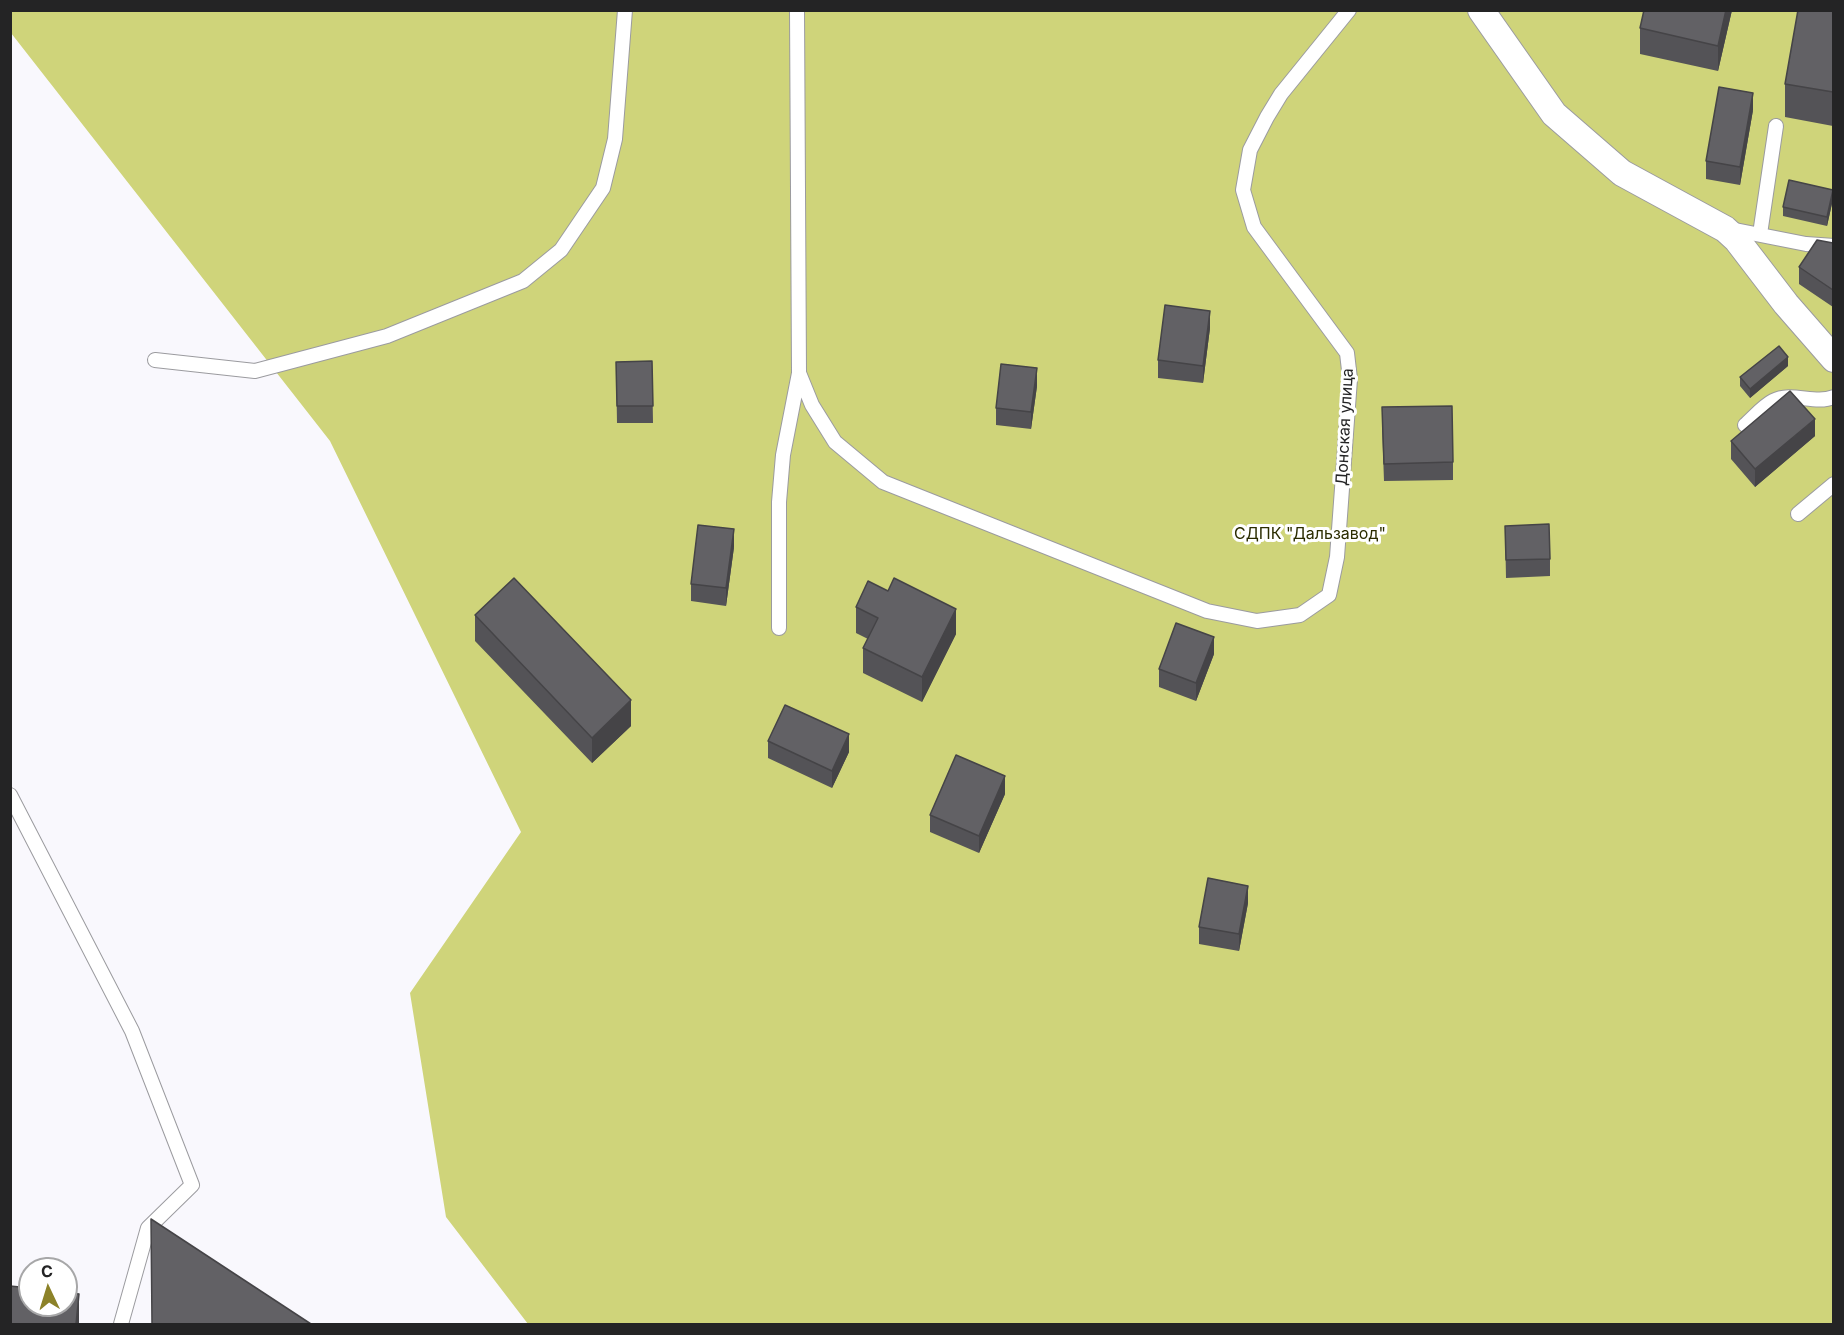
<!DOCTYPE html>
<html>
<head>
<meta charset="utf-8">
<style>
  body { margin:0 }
  #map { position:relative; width:1844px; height:1335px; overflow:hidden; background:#f9f8fd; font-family:Inter,sans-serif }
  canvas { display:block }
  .frame { position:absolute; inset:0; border:12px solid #242425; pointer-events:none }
  .north { position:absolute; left:18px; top:1257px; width:60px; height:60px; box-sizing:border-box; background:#fff; border:2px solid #a7a7a8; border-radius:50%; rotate:356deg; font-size:16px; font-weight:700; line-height:24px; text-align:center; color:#242425 }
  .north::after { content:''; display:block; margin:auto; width:21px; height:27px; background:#8c8229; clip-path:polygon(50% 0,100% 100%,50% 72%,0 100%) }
</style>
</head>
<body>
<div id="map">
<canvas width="1844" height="1335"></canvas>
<div class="frame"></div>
<div class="north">С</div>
</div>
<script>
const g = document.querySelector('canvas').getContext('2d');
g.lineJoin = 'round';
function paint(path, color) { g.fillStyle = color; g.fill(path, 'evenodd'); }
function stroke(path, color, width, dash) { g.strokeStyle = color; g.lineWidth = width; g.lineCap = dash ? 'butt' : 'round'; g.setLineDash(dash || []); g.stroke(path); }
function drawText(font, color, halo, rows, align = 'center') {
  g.font = font + ' Inter,sans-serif'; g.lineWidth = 6; g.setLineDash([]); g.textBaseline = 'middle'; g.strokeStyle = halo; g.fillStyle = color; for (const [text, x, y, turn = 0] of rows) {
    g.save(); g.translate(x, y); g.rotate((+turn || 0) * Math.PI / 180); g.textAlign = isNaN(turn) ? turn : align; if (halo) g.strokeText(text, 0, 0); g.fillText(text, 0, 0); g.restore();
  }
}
paint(new Path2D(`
  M11,10L1833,11V1324H528L446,1217L410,993L521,832L330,441L11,33Z`), '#cfd47a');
const service = new Path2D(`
  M797,10L799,373L812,405L835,442L883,482L1207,611L1257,621L1300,615L1329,595L1337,557L1350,379L1347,353L1254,227L1243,190L1250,150L1267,117L1281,94L1349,10
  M1730,229L1806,244L1834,246
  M1760,234L1776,126
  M155,360L255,371L387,336L523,281L561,250L603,188L615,139L625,10
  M1745,425C1753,418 1763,406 1773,401C1792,391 1814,405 1834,397
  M1798,514L1834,484
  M779,628V502L783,455L799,373
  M10,795L132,1031L192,1185L148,1228L121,1324`);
const minor = new Path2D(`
  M1481,10L1554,114L1622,173L1725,229L1737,240L1786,304L1834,359`);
stroke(service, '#9b9b9f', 16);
stroke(minor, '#9b9b9f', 28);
stroke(service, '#fff', 14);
stroke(minor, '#fff', 26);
paint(new Path2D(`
  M1732,10L1718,71L1640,54V28Z
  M1833,10V126L1785,117V84Z
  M1753,110L1740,185L1706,179V161Z
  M1833,199L1827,226L1783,216V207Z
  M1833,243V307L1799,284V267Z
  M1210,328L1203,383L1158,378V360Z
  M652,361L653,423H617L616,362Z
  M1788,366L1750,398L1740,386V377Z
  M1037,386L1031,429L996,425V408Z
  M1382,425L1453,462V480L1384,481Z
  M1815,436L1755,487L1731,459V441Z
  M1505,526L1550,559V576L1506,578Z
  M734,547L726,606L691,601V584Z
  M856,607L956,634L922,702L863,673V648L868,639L856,633Z
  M475,615L631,726L592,763L475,641Z
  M1214,654L1196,701L1159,687V669Z
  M768,741L849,752L832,788L768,758Z
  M1005,794L979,853L930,832V815Z
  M1248,903L1239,951L1199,944V927Z`), '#545357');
paint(new Path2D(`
  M1726,10H1732L1718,71V46Z
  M1753,93V110L1740,185V167Z
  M1833,190V199L1827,226V217Z
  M1210,311V328L1203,383V366Z
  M1788,357V366L1750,398V389Z
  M1037,368V386L1031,429V412Z
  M1815,419V436L1755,487V469Z
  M734,529V547L726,606V588Z
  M956,609V634L922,702V677Z
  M1214,637V654L1196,701V683Z
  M631,700V726L592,763V738Z
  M849,734V752L832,788V771Z
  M1005,776V794L979,853V836Z
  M1248,886V903L1239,951V934Z
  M79,1294V1324H76Z`), '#454447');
const building = new Path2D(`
  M1644,10H1726L1718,46L1640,28Z
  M1798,10H1833V92L1785,84Z
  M1719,87L1753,93L1740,167L1706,161Z
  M1789,180L1833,190L1827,217L1783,207Z
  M1817,240L1833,243V290L1799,267Z
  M1165,305L1210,311L1203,366L1158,360Z
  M1779,346L1788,357L1750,389L1740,377Z
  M652,361L653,406H617L616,362Z
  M1001,364L1037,368L1031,412L996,408Z
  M1790,391L1815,419L1755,469L1731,441Z
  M1452,406L1453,462L1384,464L1382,407Z
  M1549,524L1550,559L1506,560L1505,526Z
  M698,525L734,529L726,588L691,584Z
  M514,578L631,700L592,738L475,615Z
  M894,578L956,609L922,677L863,648L878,618L856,607L868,581L888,591Z
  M1176,623L1214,637L1196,683L1159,669Z
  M785,705L849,734L832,771L768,741Z
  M956,755L1005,776L979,836L930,815Z
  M1208,878L1248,886L1239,934L1199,927Z
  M151,1219L311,1324H152Z
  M10,1286L30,1288V1305H66V1292L79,1294L76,1324H10Z`);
paint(building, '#626165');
stroke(building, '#454447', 1.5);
drawText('16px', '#242425', '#fff', [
  ["Донская улица",1345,427,-87]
]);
drawText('16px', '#2b2c00', '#fff', [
  ["СДПК \"Дальзавод\"",1310,534]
]);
</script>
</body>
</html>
